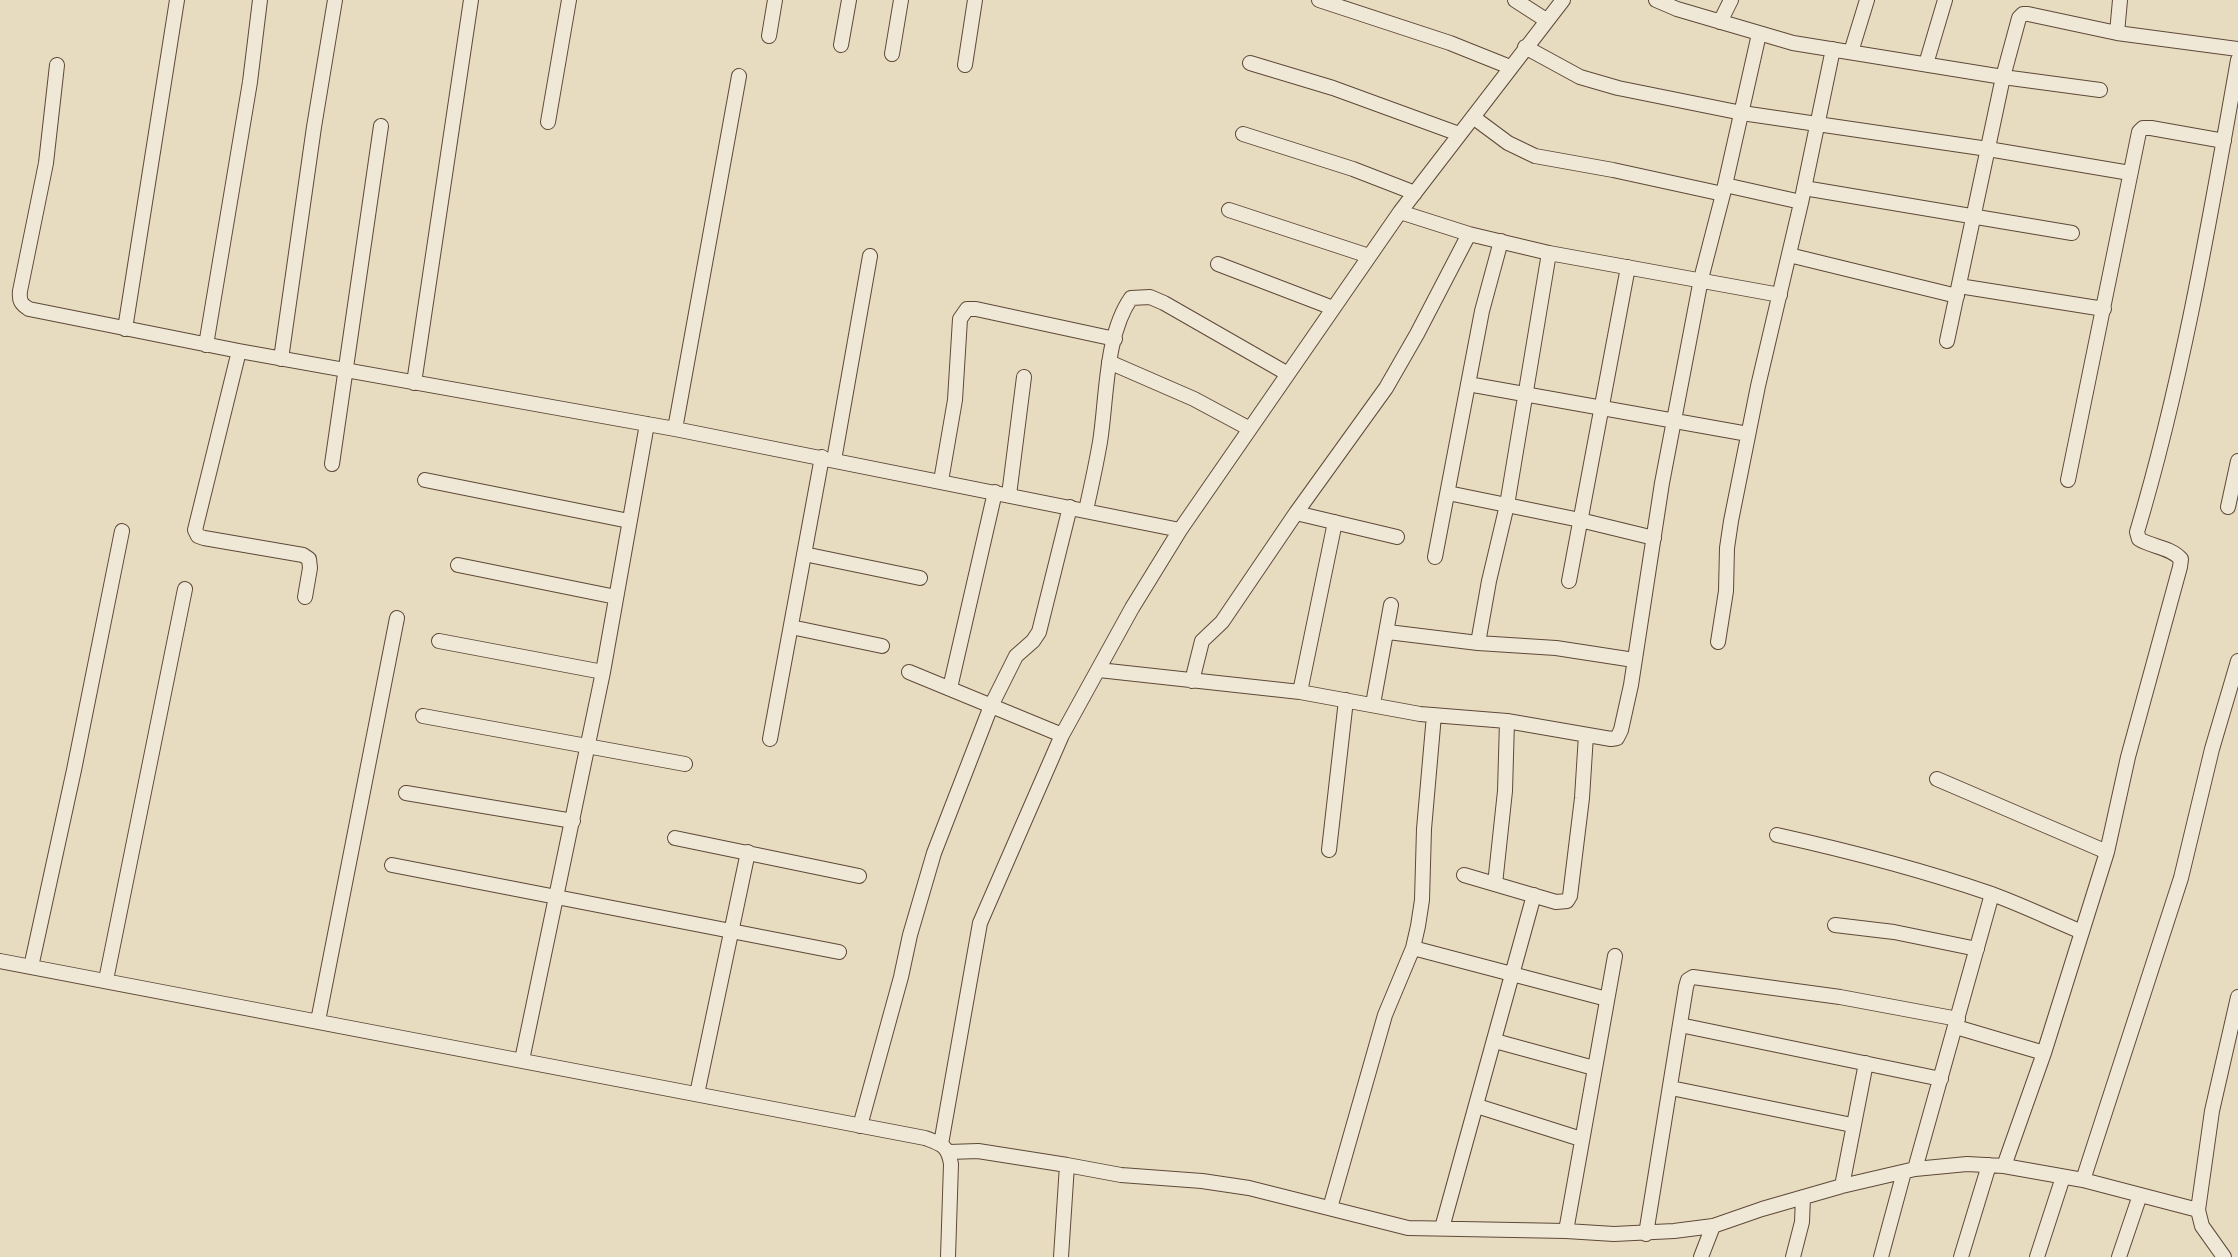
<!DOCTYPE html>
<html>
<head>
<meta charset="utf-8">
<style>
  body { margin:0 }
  canvas { display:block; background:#e7dbc0 }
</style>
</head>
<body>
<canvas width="2238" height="1257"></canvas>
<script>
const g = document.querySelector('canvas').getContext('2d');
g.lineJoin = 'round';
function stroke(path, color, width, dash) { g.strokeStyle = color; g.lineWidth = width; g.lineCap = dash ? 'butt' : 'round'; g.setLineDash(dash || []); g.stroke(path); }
const minor = new Path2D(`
  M1319,0L1450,43L1510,67
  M1515,0L1546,20
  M1656,0L1677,9L1793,43L2003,77L2100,90
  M1720,22L1731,0
  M2117,33L2120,0
  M769,36L775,0
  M841,45L849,0
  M1525,47L1580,77L1618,88L1742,113L1988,149L2130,173
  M1851,52L1867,0
  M892,54L901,0
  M1250,63L1333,88L1459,134
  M1926,64L1945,0
  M57,65L46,163L20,291C19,301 21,304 29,309L239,351L675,429L1180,530
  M965,65L975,0
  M1473,117L1508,143L1535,156L1613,170L1723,194
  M548,122L569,0
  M1243,134L1353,169L1415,193
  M1725,185L1801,202
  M1804,188L2072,233
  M1229,210L1369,256
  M1400,212L1469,234L1549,253L1780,295
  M1789,255L1957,296
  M1218,264L1333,308
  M1959,286L2104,309
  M125,329L177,0
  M1947,341L2003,77L2019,18L2023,14H2028L2117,33L2238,49
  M206,345L250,82L260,0
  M239,351L195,530L198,536L204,538L303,555L309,559L310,568L305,597
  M281,359L314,127L335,0
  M1109,362L1194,399L1250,429
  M414,383L471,0
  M1468,384L1748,434
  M675,429L739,76
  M834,460L870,256
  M332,464L381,126
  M425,480L629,521
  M2068,480L2139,132L2143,128H2151L2224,141
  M941,481L955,400L960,319L967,309H976L1115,339
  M1448,493L1580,520L1654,538
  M1009,495L1024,377
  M2228,507L2238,461
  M1086,510C1091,488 1096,465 1100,442C1107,398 1105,335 1131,298L1150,297L1164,303L1288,374
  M1296,513L1397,537
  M804,554L920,578
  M1435,557L1482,311L1501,241
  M458,565L616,597
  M1569,581L1628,267
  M791,627L882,646
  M1388,632L1478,643L1556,648L1634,660
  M439,641L603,672
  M1718,642L1726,591L1727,548L1731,521L1758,386L1801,203L1833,49
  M1478,643L1489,581L1507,505L1549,253
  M1099,670L1300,692L1420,714L1507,721L1611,739L1617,738L1621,730L1631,685L1662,483L1701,279L1723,194L1759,34
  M909,672L1062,735
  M1192,681L1202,641L1222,622L1296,513L1386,388L1417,334L1469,234
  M950,688L995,492
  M1300,692L1335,522
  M1373,704L1391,605
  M423,716L685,764
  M770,739L822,457
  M1937,779L2107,852
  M406,793L573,821
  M1777,835C1849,851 1919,869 1989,893C2020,904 2051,919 2082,932
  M675,838L859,876
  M1329,850L1346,700
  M392,865L839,952
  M1464,875L1556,902L1567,901L1570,896L1582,798L1586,735
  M1495,884L1505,791L1507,721
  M1835,925L1894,932L1977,949
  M1413,948L1607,999
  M0,961L925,1138C941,1144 948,1145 951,1164L948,1257
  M31,967L74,770L122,531
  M106,980L185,589
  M318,1021L397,618
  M1680,1025L1941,1079
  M1956,1027L2044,1053
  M1495,1041L1594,1068
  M522,1060L603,672L647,424
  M1671,1088L1852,1125
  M697,1094L748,852
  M1477,1106L1581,1139
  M860,1126L901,977L910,935L934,853L991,706L1016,656L1033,641L1039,632L1070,507
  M941,1144L980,923L1062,735L1132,608L1180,530L1400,212L1563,0
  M949,1152L978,1151L1067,1165L1121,1175L1202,1181L1249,1188L1408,1228L1566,1231L1614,1234L1674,1231L1713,1226L1762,1209L1842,1186L1915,1169L1967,1164L2004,1166L2083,1180L2198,1210
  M2004,1166L2044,1053L2107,852L2128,757L2180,567L2181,559C2170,547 2152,547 2139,539L2137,532C2183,378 2210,218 2238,60
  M1915,1169L1992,894
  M2083,1180L2181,878L2212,749L2238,661
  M1842,1186L1866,1063
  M1330,1208L1385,1015L1413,948L1418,926L1422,900L1424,829L1434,715
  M1442,1228L1534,895
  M1566,1231L1615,956
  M1646,1234L1686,987L1688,980L1693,977L1840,997L1958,1019
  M1061,1257L1067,1165
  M1701,1257L1713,1226
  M1793,1257L1802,1222L1803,1197
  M1881,1257L1904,1172
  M1961,1257L1989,1165
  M2037,1257L2063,1177
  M2119,1257L2140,1195
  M2224,1257L2202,1226L2198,1210L2212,1111L2238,997`);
stroke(minor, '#5f4938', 16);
stroke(minor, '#efe8d6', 14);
</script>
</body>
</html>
